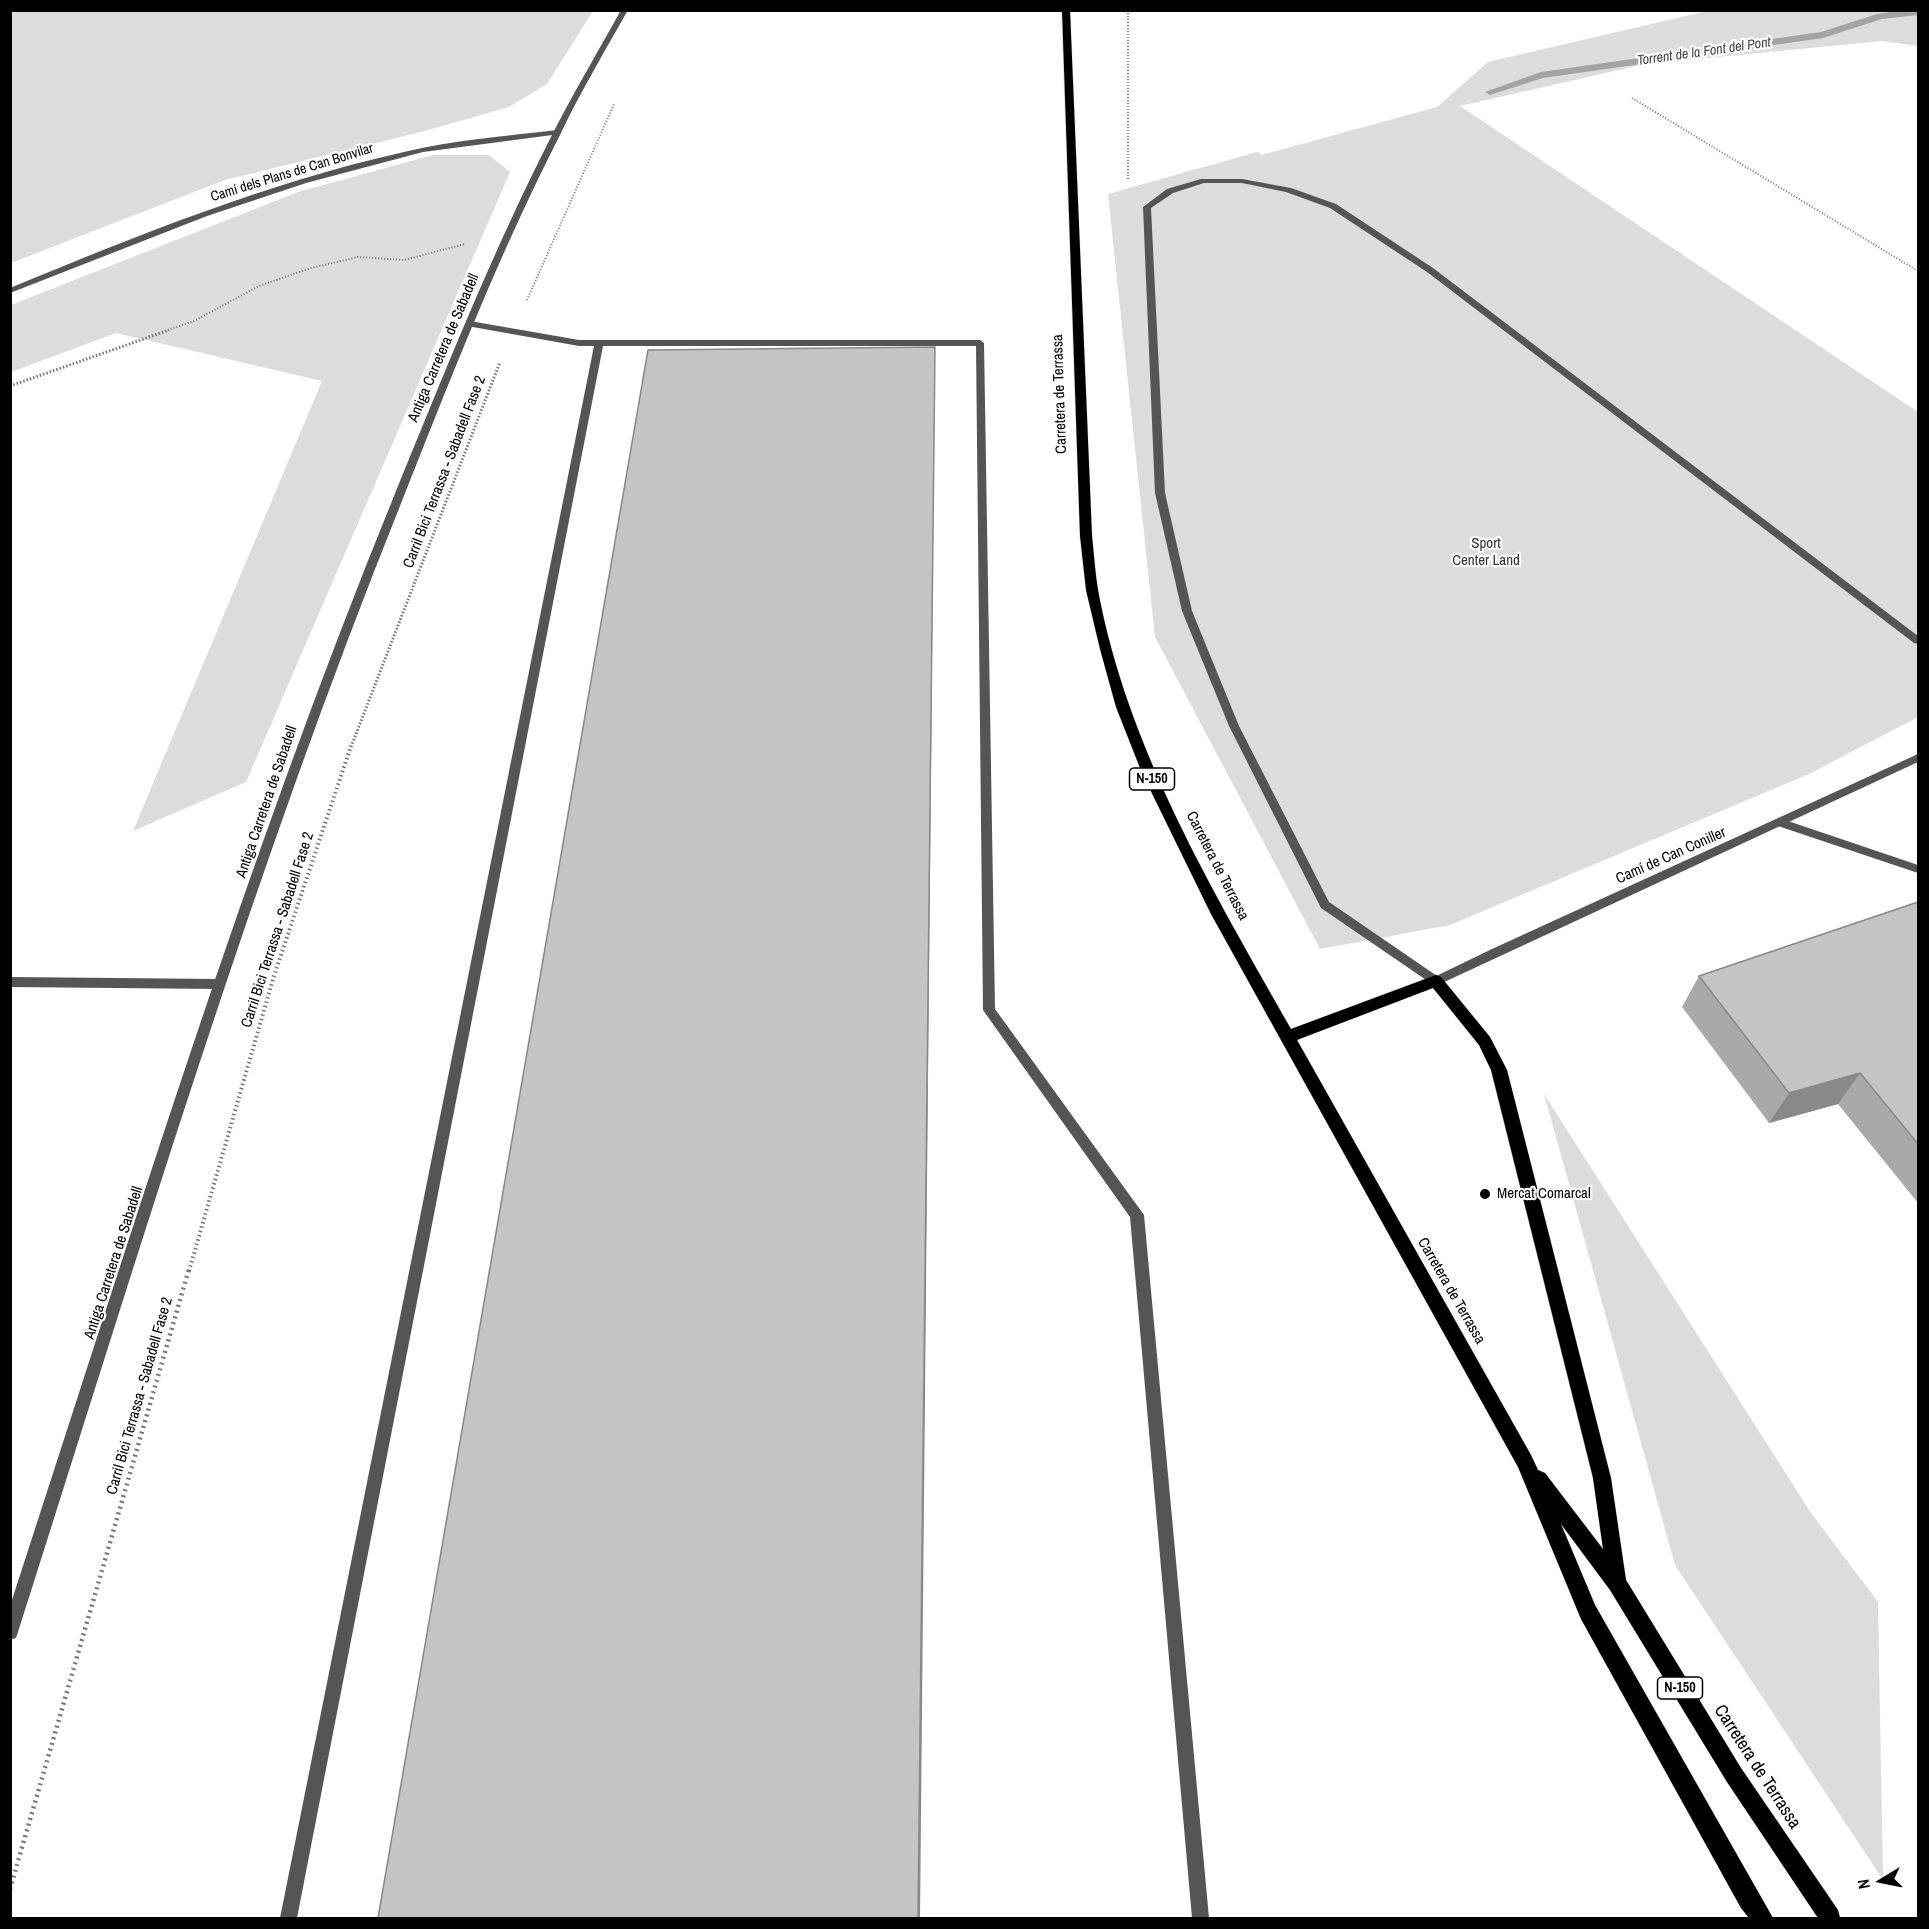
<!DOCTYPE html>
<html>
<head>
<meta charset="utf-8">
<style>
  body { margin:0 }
  #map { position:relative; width:1929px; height:1929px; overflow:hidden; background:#fff; font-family:"Archivo Narrow",sans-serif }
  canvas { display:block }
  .frame { position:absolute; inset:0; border:12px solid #000; pointer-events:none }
  .north { position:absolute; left:1851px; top:1851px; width:60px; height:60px; -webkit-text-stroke:4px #fff; paint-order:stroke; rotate:260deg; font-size:16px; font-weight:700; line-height:24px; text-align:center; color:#000 }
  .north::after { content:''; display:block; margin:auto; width:21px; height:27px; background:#000; clip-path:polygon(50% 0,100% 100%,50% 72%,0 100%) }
</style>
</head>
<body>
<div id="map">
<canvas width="1929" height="1929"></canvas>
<div class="frame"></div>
<div class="north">N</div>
</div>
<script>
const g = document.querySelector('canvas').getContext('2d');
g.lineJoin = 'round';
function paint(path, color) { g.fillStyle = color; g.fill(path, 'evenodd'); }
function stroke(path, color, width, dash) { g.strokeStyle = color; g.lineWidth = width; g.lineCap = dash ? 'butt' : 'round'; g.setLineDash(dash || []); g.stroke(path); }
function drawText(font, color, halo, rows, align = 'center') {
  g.font = font + ' "Archivo Narrow",sans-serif'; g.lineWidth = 4.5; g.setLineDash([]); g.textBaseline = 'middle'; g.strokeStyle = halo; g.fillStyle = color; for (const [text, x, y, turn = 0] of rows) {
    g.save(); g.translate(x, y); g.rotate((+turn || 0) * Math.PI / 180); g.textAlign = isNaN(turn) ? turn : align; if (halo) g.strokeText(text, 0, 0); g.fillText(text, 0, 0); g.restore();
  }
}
paint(new Path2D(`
  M11,10H593V11L547,84L509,107L421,132L225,180L11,263Z
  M1707,11H1918V46L1882,41L1645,64L1460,106L1918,412V717L1809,774L1450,925L1320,949L1155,637L1108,194L1257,152L1262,155L1437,107L1488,62Z
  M433,155H489L510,172L246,782L133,831L322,381L116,333L11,372V305L298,192Z
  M1544,1094L1811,1513L1878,1602L1883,1880L1675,1565Z`), '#dcdcdc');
paint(new Path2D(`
  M1903,10H1918V15L1882,19L1823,38L1543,78L1490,95L1485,92L1541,72L1821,32L1877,14Z`), '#a3a3a3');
const primary = new Path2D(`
  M1062,10H1070L1092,536C1094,554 1095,572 1098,590C1127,748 1213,891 1291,1029L1436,975L1441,977L1490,1037L1507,1070L1611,1478L1626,1580L1741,1768L1838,1910L1840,1918H1818L1727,1782L1610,1590L1561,1524L1595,1605L1773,1918H1749L1741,1908L1581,1619L1518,1467L1211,914L1142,773L1116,707L1100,649L1086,590L1080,536ZM1433,988L1479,1045L1491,1070L1593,1478L1603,1549L1545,1473L1538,1470L1531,1455L1297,1040Z`);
stroke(primary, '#dbdbdb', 1);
stroke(new Path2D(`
  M1128,10V179
  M1632,98L1918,271
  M527,300L614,104
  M165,331L194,321L259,286L311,268L358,257L404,260L465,244`), '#777', 2, [1, 2]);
stroke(new Path2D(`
  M10,386L169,330
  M351,747L500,362`), '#777', 3, [1.5, 2]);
stroke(new Path2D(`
  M189,1271L273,979L351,746`), '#777', 4, [1.5, 3]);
stroke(new Path2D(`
  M10,1889L189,1269`), '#777', 4.5, [2, 4]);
paint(new Path2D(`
  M1201,179H1242L1291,188L1336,204L1433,268L1918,636V644L1914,643L1427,272L1330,208L1286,192L1242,183H1204L1173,193L1151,208L1165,493L1192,611L1239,726L1329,902L1440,978L1442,981L1440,984H1432L1321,908L1229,726L1182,611L1155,493L1143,207L1167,189Z
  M470,321L579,340H980L984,343L995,1009L1144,1215L1209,1918H1192L1130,1217L983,1010L976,346H603L297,1918H280L594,346H579L467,326L466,324Z
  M1782,819L1918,865V873L1778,826L1776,823Z
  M10,977L219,979L223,981L225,984L223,987L219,989L10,987Z`), '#555');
paint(new Path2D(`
  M557,130H560V134L423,152L306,183L207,216L10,293V288C139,235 269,182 404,152C455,140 506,136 557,130Z
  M1918,754V762L1440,984H1432L1430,981L1432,978L1492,949Z`), '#555');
paint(new Path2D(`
  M621,10H628C605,51 581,91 561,133C500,252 451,377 402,501C253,871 139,1253 18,1632L16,1638L10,1640V1606C131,1236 245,862 392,501C443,376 493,250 554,131C575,90 599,50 621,10Z`), '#555');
paint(primary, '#000');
paint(new Path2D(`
  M1918,902V1203L1838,1104L1769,1123L1682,1007L1699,976Z`), '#a9a9a9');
paint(new Path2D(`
  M935,347L920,1918H918Z
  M1860,1073L1838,1104L1769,1123L1789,1093Z`), '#898989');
const building = new Path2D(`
  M935,347L918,1918H378L648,350Z
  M1918,902V1144L1860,1073L1789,1093L1699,976Z`);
paint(building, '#c4c4c4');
stroke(building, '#898989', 1.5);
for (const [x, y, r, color] of [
  [1485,1194,6,"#000"]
]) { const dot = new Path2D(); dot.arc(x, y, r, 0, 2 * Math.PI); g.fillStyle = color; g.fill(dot); stroke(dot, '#fff', 2); }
drawText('italic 14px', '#444', '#fff', [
  ["Torrent de la Font del Pont",1704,52,-8]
]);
drawText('14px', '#000', '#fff', [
  ["Camí dels Plans de Can Bonvilar",292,173,-17]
]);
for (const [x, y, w] of [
  [1152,779,45],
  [1680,1688,45]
]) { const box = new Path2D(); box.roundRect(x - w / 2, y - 11, w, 22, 4.5); g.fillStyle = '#fff'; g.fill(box); stroke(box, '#000', 1.5); }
drawText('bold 14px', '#000', null, [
  ["N-150",1152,779],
  ["N-150",1680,1688]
]);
drawText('15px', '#000', '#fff', [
  ["Antiga Carretera de Sabadell",444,348,-67],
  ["Carretera de Terrassa",1060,394,-92],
  ["Carril Bici Terrassa - Sabadell Fase 2",445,472,-69],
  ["Antiga Carretera de Sabadell",267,802,-71],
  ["Camí de Can Coniller",1671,856,-24],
  ["Carretera de Terrassa",1217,866,63],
  ["Carril Bici Terrassa - Sabadell Fase 2",278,930,-72],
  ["Antiga Carretera de Sabadell",114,1263,-72],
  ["Carretera de Terrassa",1451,1291,60],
  ["Carril Bici Terrassa - Sabadell Fase 2",140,1396,-74]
]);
drawText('15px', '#333', '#fff', [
  ["Sport",1486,544],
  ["Center Land",1486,561]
]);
drawText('15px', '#000', '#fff', [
  ["Mercat Comarcal",1497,1194]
], 'left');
drawText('18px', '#000', '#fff', [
  ["Carretera de Terrassa",1757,1767,57]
]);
</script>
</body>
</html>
